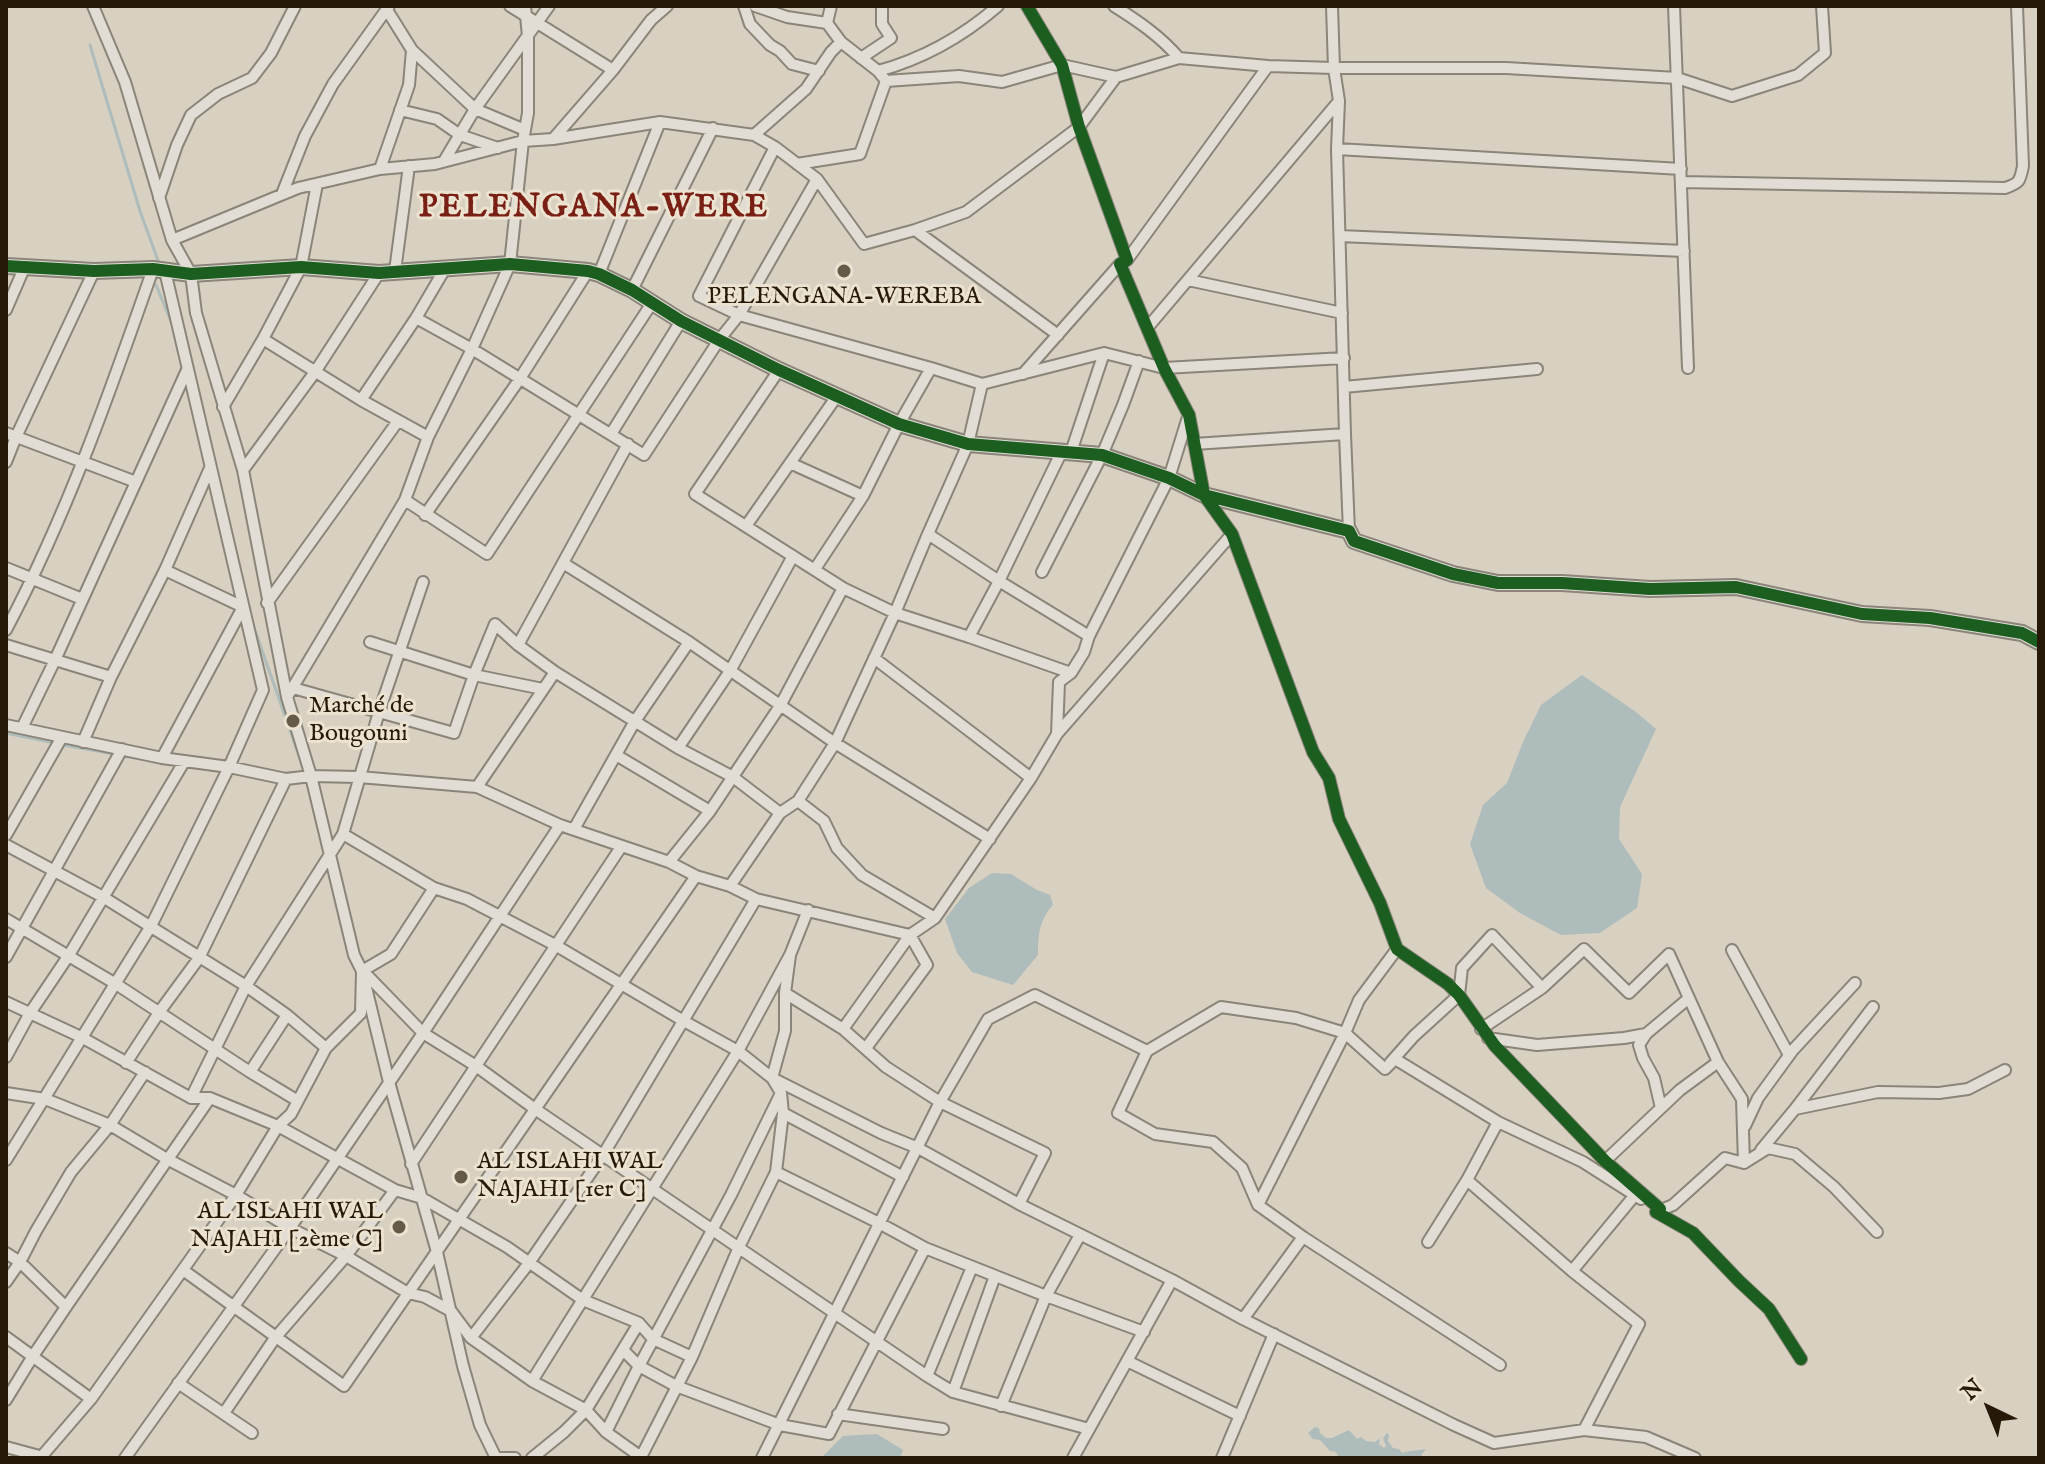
<!DOCTYPE html>
<html>
<head>
<meta charset="utf-8">
<style>
  body { margin:0 }
  #map { position:relative; width:2045px; height:1464px; overflow:hidden; background:#d8d0c0; font-family:"IM FELL English",serif }
  canvas { display:block }
  .frame { position:absolute; inset:0; border:8px solid #271908; pointer-events:none }
  .north { position:absolute; left:1949px; top:1368px; width:80px; height:80px; -webkit-text-stroke:6px #ece2d0; paint-order:stroke; rotate:317deg; font-size:22px; font-weight:700; line-height:32px; text-align:center; color:#271908 }
  .north::after { content:''; display:block; margin:auto; width:28px; height:36px; background:#271908; clip-path:polygon(50% 0,100% 100%,50% 72%,0 100%) }
</style>
</head>
<body>
<div id="map">
<canvas width="2045" height="1464"></canvas>
<div class="frame"></div>
<div class="north">N</div>
</div>
<script>
const g = document.querySelector('canvas').getContext('2d');
g.lineJoin = 'round';
function paint(path, color) { g.fillStyle = color; g.fill(path, 'evenodd'); }
function stroke(path, color, width, dash) { g.strokeStyle = color; g.lineWidth = width; g.lineCap = dash ? 'butt' : 'round'; g.setLineDash(dash || []); g.stroke(path); }
function drawText(font, color, halo, rows, align = 'center') {
  g.font = font + ' "IM FELL English",serif'; g.lineWidth = 6; g.setLineDash([]); g.textBaseline = 'middle'; g.strokeStyle = halo; g.fillStyle = color; for (const [text, x, y, turn = 0] of rows) {
    g.save(); g.translate(x, y); g.rotate((+turn || 0) * Math.PI / 180); g.textAlign = isNaN(turn) ? turn : align; if (halo) g.strokeText(text, 0, 0); g.fillText(text, 0, 0); g.restore();
  }
}
paint(new Path2D(`
  M1582,675L1636,712L1656,729L1620,807L1619,839L1642,874L1637,908L1600,933L1561,935L1520,913L1486,888L1470,844L1483,805L1507,783L1523,742L1541,705Z
  M992,873L1011,874L1037,890L1050,895L1053,905C1039,920 1038,935 1038,955L1013,985L972,972L957,953L945,919L969,888Z
  M1315,1427L1319,1428L1320,1433L1326,1438H1332L1349,1430L1357,1439L1361,1437L1366,1441L1375,1442L1380,1438L1379,1444L1384,1448L1386,1446L1383,1438L1387,1433L1389,1435L1388,1441L1393,1448L1399,1449L1402,1453C1410,1450 1418,1451 1426,1449L1421,1455L1425,1458H1339L1336,1452L1330,1451L1320,1440L1313,1439L1308,1433Z
  M877,1434L903,1450L900,1458H821L843,1436Z`), '#aebcbc');
stroke(new Path2D(`
  M90,45L140,211L160,266
  M156,285L173,326
  M214,501L221,532
  M251,619L304,770
  M6,733L55,743
  M63,745L114,754
  M122,756L154,761
  M281,773H297`), '#aebcbc', 3);
const minor = new Path2D(`
  M93,6L125,82L172,240L191,274L196,313L243,470L287,697L311,776L354,955L362,971L389,1082L437,1252L463,1366L480,1425L496,1458
  M510,6L613,70
  M744,6L750,24L770,45L780,51L792,64L819,71
  M755,6L787,17L827,23L841,42L878,71L886,81L959,76L1002,82L1062,65L1116,77L1179,58L1268,66L1334,68H1506L1677,78L1732,96L1798,75L1825,53L1822,6
  M1027,6L1062,65L1079,127L1127,260L1120,264L1164,368L1189,415L1204,495L1232,534L1313,752L1329,778L1339,819L1380,903L1397,949L1448,984L1459,995L1495,1046L1605,1161L1660,1209L1656,1212L1693,1233L1739,1281L1769,1309L1801,1359
  M1114,6C1138,21 1160,36 1179,58
  M1332,6L1334,68L1339,101L1337,149L1345,434L1349,531
  M1674,6L1688,368
  M387,10L412,50L475,109L525,130
  M827,23L831,6
  M861,58L891,38L882,24V6
  M878,71C923,59 962,37 998,6
  M400,110L437,119L460,135L498,148
  M754,135L806,89L831,52L841,42
  M553,139L613,70L651,20L667,6
  M775,147L699,296L739,315L931,368L982,384L1104,353L1164,368L1344,358
  M1337,149L1681,169
  M444,161L475,109L549,6
  M797,164L860,154L886,81
  M380,169L409,85L412,50
  M1681,182L2005,188C2020,183 2020,181 2023,166L2017,6
  M282,194L305,136L333,84L389,6
  M159,198L177,145L191,115L218,94L252,78L271,53L295,6
  M915,230L1058,335
  M1340,236L1684,251
  M172,240L298,188L380,169L435,164L523,141L553,139L660,122L754,135L775,147L817,179L864,244L915,230L966,212L1079,127L1116,77
  M1127,260L1268,66
  M395,271L409,166
  M599,274L660,122
  M1188,280L1342,313
  M632,290L713,128
  M6,310L25,266
  M416,318L472,349L644,455L719,340L739,315L817,179
  M1148,327L1339,101
  M263,339L361,400L428,437
  M779,370L695,494L843,588L895,613L969,637L1071,673L1059,682L1057,734L1031,778L935,918L910,935L843,1029
  M1023,374L1120,264
  M1344,387L1537,369
  M361,400L416,318L446,267
  M223,407L263,339L301,267L317,184
  M6,433L136,482
  M611,434L681,321
  M1194,444L1345,434
  M1071,452L1104,353
  M6,462L16,437L94,271
  M790,463L863,496
  M243,470L315,372L379,273
  M405,500L487,554L652,303
  M425,515L519,380L588,271
  M746,526L837,396
  M928,534L999,581L1089,636
  M563,563L689,642L835,743L990,839
  M6,568L82,599
  M815,569L863,496L899,424L931,368
  M1042,572L1102,455L1123,405L1139,361
  M267,603L398,421
  M6,630C67,515 110,392 153,269
  M969,637L999,581L1061,453
  M370,642L474,675L543,689
  M6,645L111,677
  M518,645L628,444
  M874,658L1031,778
  M1071,673L1084,652L1089,636L1169,478L1188,417
  M293,688L454,733L474,675L495,624L518,645L555,672L678,748L733,777L780,813
  M287,697L405,500L428,437L472,349L510,264L523,141L528,113V36L525,6
  M6,725L162,758L229,767L286,779L311,776L359,777L477,787L560,825L669,862L696,876L730,886L756,899L910,935L927,965L866,1048
  M22,728L55,660L187,370
  M1057,734L1232,534
  M83,742L111,677L165,570L210,468
  M678,748L730,671L793,556
  M616,755L710,811
  M162,758L243,607L165,570
  M477,787L555,672
  M798,801L824,821L837,848L862,875L935,918
  M574,829L635,721L689,642
  M343,834L434,888L467,899L555,945L682,1020L738,1051L772,1078L881,1133L918,1148L1019,1204L1172,1280L1243,1319L1454,1425L1494,1443L1584,1430L1646,1437L1695,1458
  M6,835L62,737
  M6,845L103,897L246,986L287,1015L326,1048
  M669,862L710,811L780,706L843,588
  M730,886L780,813L798,801L835,743L895,613L928,534L968,444L982,384
  M6,919L116,984L250,1072L298,1101
  M1732,950L1789,1055
  M6,957L122,749
  M364,972L423,1033L476,1066L535,1109L927,1376L953,1392L1089,1429
  M785,993L843,1029L886,1067L940,1102L1045,1153L1019,1204
  M6,1002L81,1037L191,1098H210L278,1126L395,1190L422,1198L507,1247L583,1300L639,1323L653,1339L692,1357
  M1481,1029L1542,988
  M1646,1034L1639,1045L1643,1058L1654,1078L1661,1108
  M1488,1038L1537,1045L1624,1038L1646,1034L1689,998
  M1147,1051L1118,1113L1155,1134L1213,1142L1242,1168L1258,1205L1303,1237L1500,1365
  M6,1057L30,1013L69,955L184,762
  M126,1063L160,1011L199,958L286,779
  M1390,1063L1414,1036L1459,995L1462,968L1492,935L1542,988L1584,949L1629,993L1669,954L1718,1062L1742,1099L1744,1163
  M250,1072L287,1015
  M6,1093L45,1099L110,1125L167,1159L236,1195L290,1228L346,1256L408,1293L425,1297L451,1311L471,1338L532,1381L586,1410L606,1432L641,1457L692,1357L739,1247L776,1172L783,1113L781,1093L772,1078L785,1031V993L790,955
  M191,1098L246,986L343,834L379,712L423,582
  M1795,1109L1873,1007
  M783,1113L903,1177
  M1745,1126L1758,1098L1793,1050L1855,983
  M1761,1150L1795,1109L1878,1092L1939,1093L1968,1089L2005,1070
  M6,1160L151,926L229,767L263,690L165,271
  M1605,1161L1680,1090L1718,1062
  M411,1164L621,847
  M776,1172L879,1223L925,1248L1046,1296L1144,1332
  M1467,1180L1572,1271L1639,1324L1584,1430
  M1258,1205L1345,1033L1359,1000L1397,949
  M1656,1212L1673,1205L1725,1158L1744,1163L1768,1148L1795,1154L1834,1187L1877,1232
  M1428,1242L1467,1180L1498,1122
  M6,1253L20,1262L66,1307L33,1356L6,1400
  M183,1270L344,1386L696,876
  M1572,1271L1635,1195
  M6,1282L20,1262L36,1231L71,1172L110,1125L145,1072
  M66,1307L210,1098
  M1243,1319L1303,1237
  M6,1337L91,1399
  M471,1338L529,1263L603,1155L756,899
  M623,1350L639,1366L676,1386L780,1425L829,1434L925,1248
  M1127,1361L1240,1416
  M927,1376L972,1267
  M532,1381L738,1051L790,955L808,910
  M178,1383L252,1433
  M953,1392L995,1276
  M1001,1406L1046,1296L1080,1235
  M224,1413L275,1338L346,1256L395,1190
  M838,1414L943,1429
  M606,1432L639,1366L731,1195L781,1093
  M6,1447L43,1457
  M38,1458L42,1456L91,1399L236,1195L278,1126L291,1114L326,1048L361,1013L362,971L391,954L434,888
  M125,1458L290,1228L423,1033L560,825
  M495,1458H515
  M532,1458L564,1432L586,1410L639,1323
  M762,1458L940,1102L988,1019L1035,995L1147,1051L1221,1007L1296,1018L1345,1033L1385,1069L1395,1059L1498,1122L1583,1162L1641,1199
  M1073,1458L1172,1280
  M1222,1458L1274,1334`);
const tertiary = new Path2D(`
  M6,266L94,271L153,269L191,274L301,267L379,273L510,264L588,271L599,274L632,290L681,321L779,370L899,424L968,444L1102,455L1169,478L1204,495L1349,531L1354,541L1453,574L1498,583H1562L1650,589L1736,587L1862,614L1930,618L2022,633L2039,642`);
stroke(minor, '#8a8479', 14);
stroke(tertiary, '#8a8479', 18);
stroke(minor, '#e1ddd5', 10);
stroke(tertiary, '#e1ddd5', 14);
stroke(new Path2D(`
  M1027,6L1062,65L1079,127L1127,260L1120,264L1164,368L1189,415L1204,495L1232,534L1313,752L1329,778L1339,819L1380,903L1397,949L1448,984L1459,995L1495,1046L1605,1161L1660,1209L1656,1212L1693,1233L1739,1281L1769,1309L1801,1359
  M6,266L94,271L153,269L191,274L301,267L379,273L510,264L588,271L599,274L632,290L681,321L779,370L899,424L968,444L1102,455L1169,478L1204,495L1349,531L1354,541L1453,574L1498,583H1562L1650,589L1736,587L1862,614L1930,618L2022,633L2039,642`), '#1b5e20', 12);
for (const [x, y, r, color] of [
  [844,271,8,"#655948"],
  [293,721,8,"#655948"],
  [461,1177,8,"#655948"],
  [399,1227,8,"#655948"]
]) { const dot = new Path2D(); dot.arc(x, y, r, 0, 2 * Math.PI); g.fillStyle = color; g.fill(dot); stroke(dot, '#ece2d0', 3); }
drawText('24px', '#271908', '#ece2d0', [
  ["PELENGANA-WEREBA",844,298,"center"],
  ["Marché de",309,707],
  ["Bougouni",309,735],
  ["AL ISLAHI WAL",477,1163],
  ["NAJAHI [1er C]",477,1191],
  ["AL ISLAHI WAL",383,1213,"right"],
  ["NAJAHI [2ème C]",383,1241,"right"]
], 'left');
g.letterSpacing = '2px';
drawText('bold 32px', '#7a1f14', '#ece2d0', [
  ["PELENGANA-WERE",594,209]
]);
g.letterSpacing = '0px';
</script>
</body>
</html>
